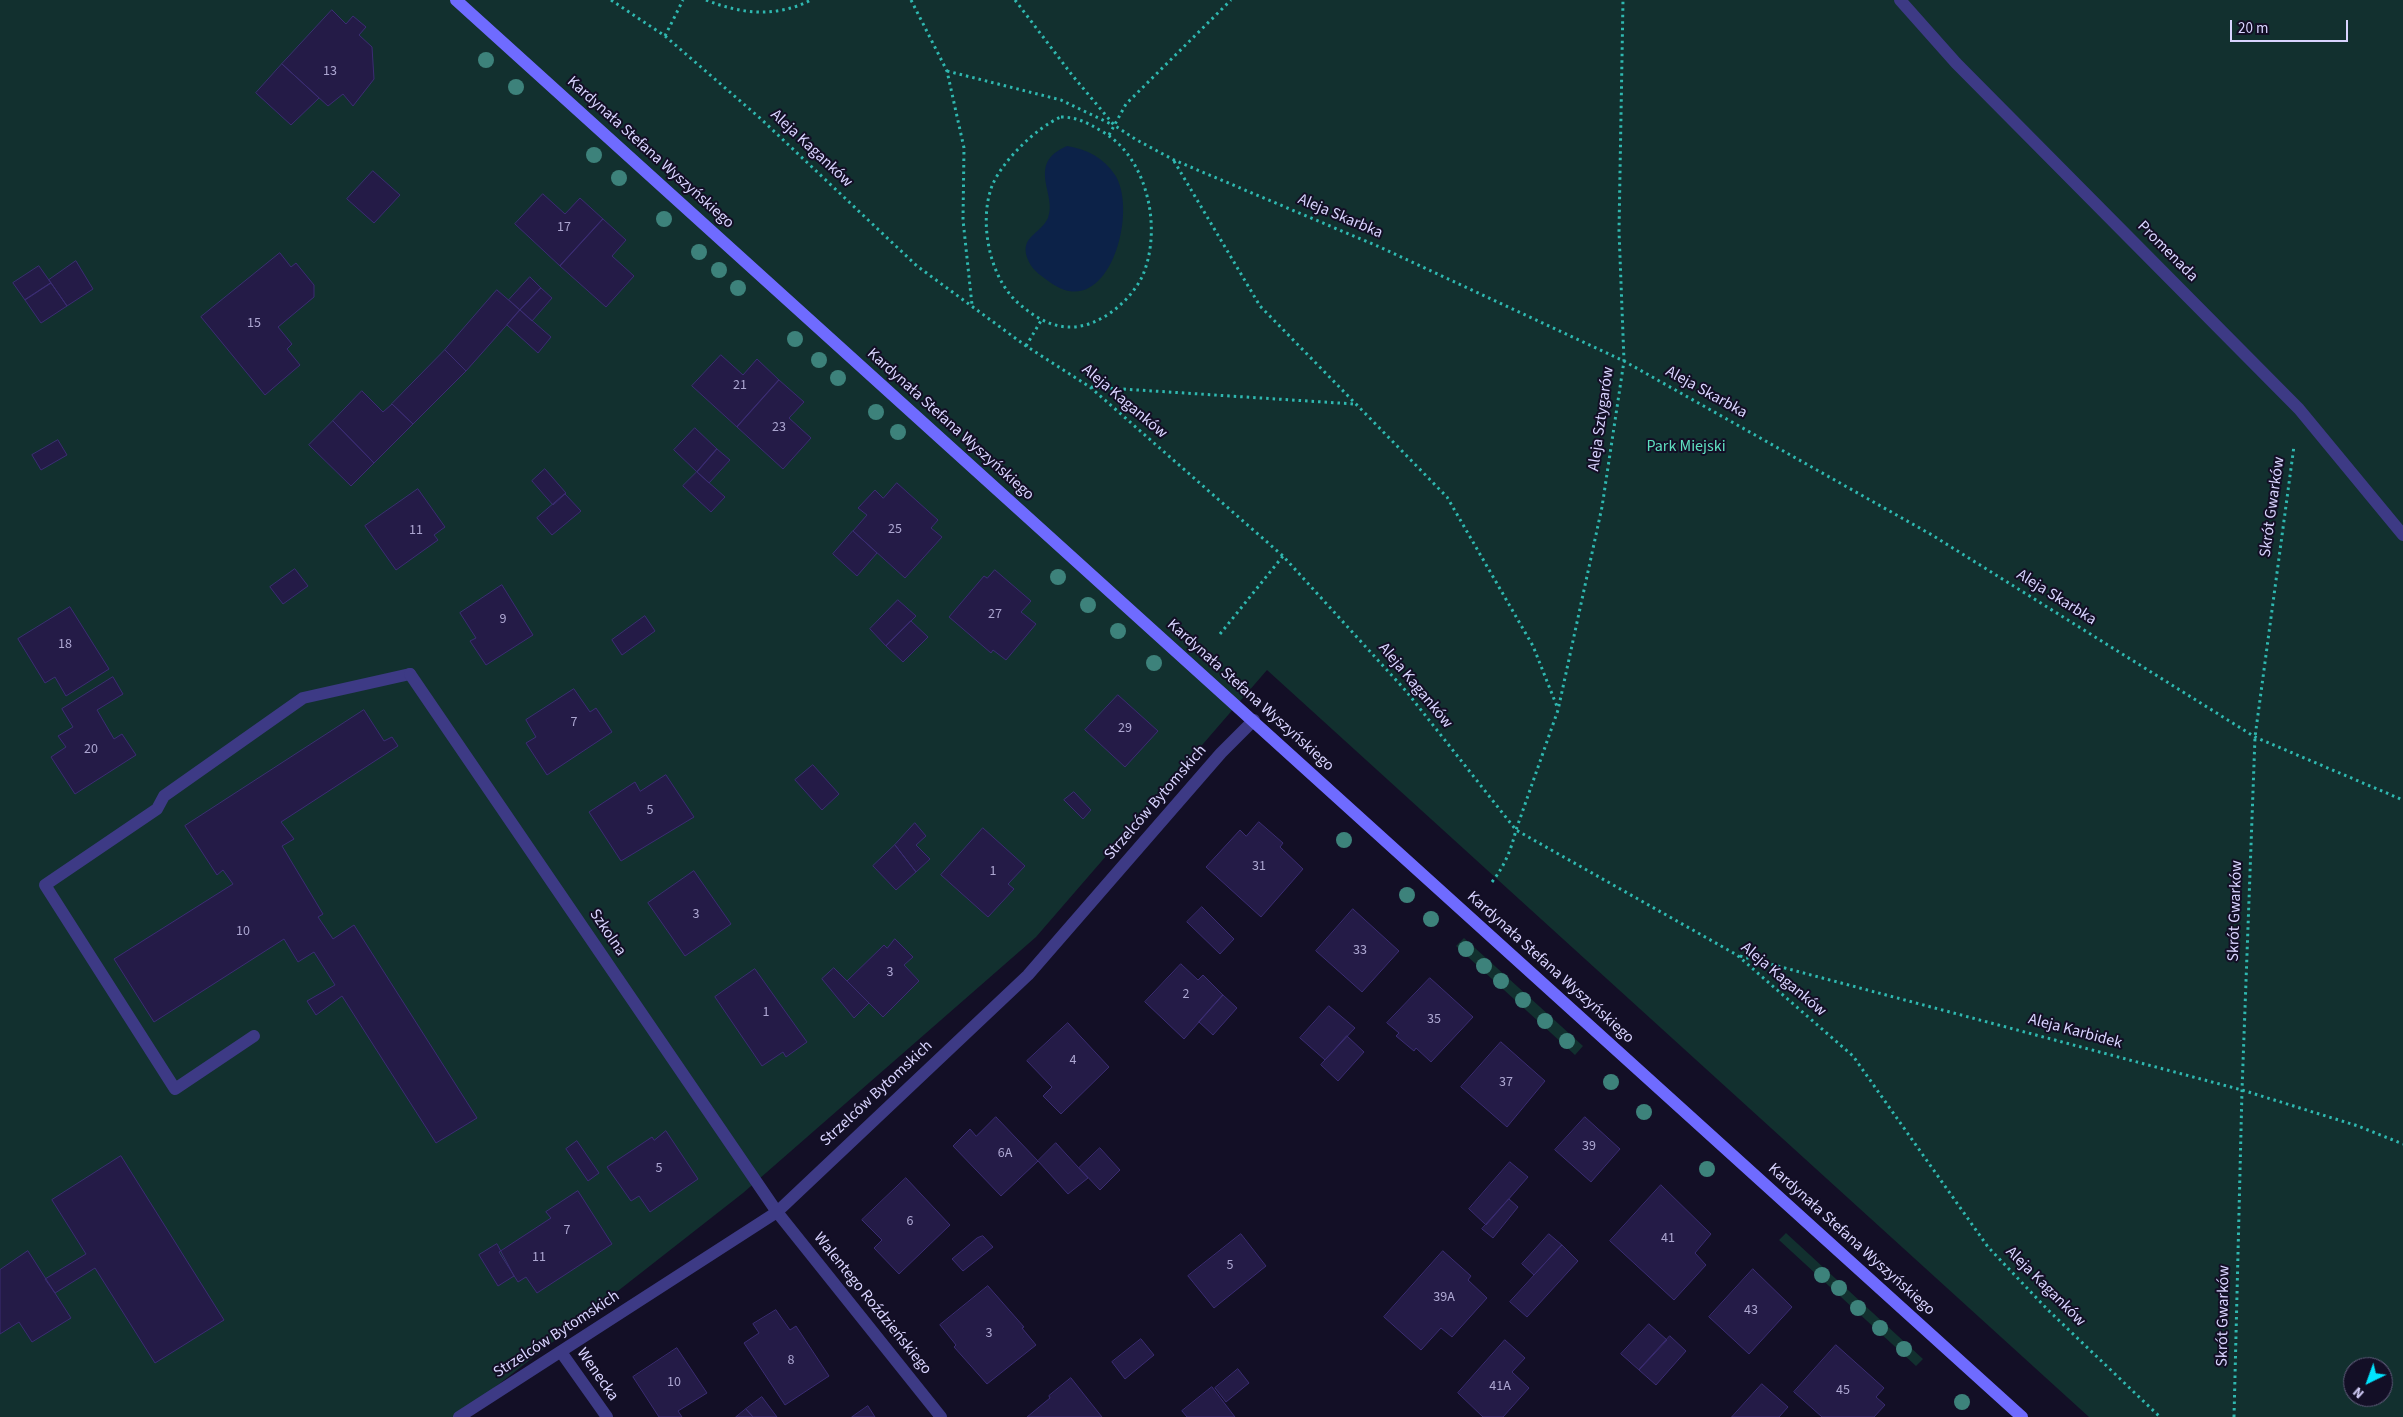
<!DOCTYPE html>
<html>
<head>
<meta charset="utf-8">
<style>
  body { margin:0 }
  #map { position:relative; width:2403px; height:1417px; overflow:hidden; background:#130f26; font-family:"Source Sans 3",sans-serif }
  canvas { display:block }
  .north { position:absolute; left:2343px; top:1357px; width:50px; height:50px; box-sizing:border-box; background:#130f26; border:1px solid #625e7d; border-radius:50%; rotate:222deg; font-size:14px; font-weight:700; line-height:20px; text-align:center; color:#d9d4ff }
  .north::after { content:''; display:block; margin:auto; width:18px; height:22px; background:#00e5ff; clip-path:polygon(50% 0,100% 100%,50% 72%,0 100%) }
  .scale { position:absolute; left:2230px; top:20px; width:118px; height:22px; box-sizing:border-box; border:2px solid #d9d4ff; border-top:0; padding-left:6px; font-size:15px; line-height:18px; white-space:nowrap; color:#d9d4ff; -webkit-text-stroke:4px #130f26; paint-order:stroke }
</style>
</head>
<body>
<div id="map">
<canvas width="2403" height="1417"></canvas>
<div class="north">N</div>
<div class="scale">20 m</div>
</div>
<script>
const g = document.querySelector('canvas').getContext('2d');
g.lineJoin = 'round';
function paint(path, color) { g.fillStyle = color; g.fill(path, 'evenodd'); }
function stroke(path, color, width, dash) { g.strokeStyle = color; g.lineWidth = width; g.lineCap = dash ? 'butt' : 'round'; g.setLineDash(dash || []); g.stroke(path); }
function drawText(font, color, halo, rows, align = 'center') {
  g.font = font + ' "Source Sans 3",sans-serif'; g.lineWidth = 4; g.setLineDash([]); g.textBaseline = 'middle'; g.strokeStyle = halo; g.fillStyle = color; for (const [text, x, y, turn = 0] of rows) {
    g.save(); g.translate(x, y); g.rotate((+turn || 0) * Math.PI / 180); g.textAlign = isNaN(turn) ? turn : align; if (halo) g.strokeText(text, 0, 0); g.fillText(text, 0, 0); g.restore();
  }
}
paint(new Path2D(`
  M0,0H2403V1417H2089L1267,670L1036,937L743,1193L471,1406L454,1417H0ZM2353,1367H2383V1397H2353Z
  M1464,938L1583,1046L1575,1055L1456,946Z
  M1786,1233L1923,1359L1916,1366L1779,1240Z`), '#12302f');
paint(new Path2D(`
  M1067,146C1087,149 1104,158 1115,175C1139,212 1108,323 1051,283C1043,277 1033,271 1029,262C1017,237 1040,235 1048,218C1058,195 1025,164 1067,146Z`), '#0c2248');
const building = new Path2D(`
  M332,10L346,24L353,16L366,27L359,35L372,47L374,79L353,106L343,94L328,106L282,64Z
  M282,64L319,98L291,125L256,93Z
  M373,171L400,195L374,223L347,199Z
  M543,194L565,214L580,198L603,219L560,266L515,224Z
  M603,219L626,240L612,256L634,276L606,307L560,266Z
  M280,253L291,267L296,263L314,285V297L278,327L292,344L287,349L300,365L265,395L201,317Z
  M76,261L93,289L67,306L49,280Z
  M39,266L51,283L25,300L13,283Z
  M530,277L541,288L520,310L509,300Z
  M51,283L67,306L41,323L25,300Z
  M541,288L552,298L532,321L520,310Z
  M497,290L520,310L466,371L445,350Z
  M520,310L551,337L538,353L507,325Z
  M445,350L466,371L413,424L392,404Z
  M721,355L743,375L757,359L779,380L737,427L692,386Z
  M779,380L804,402L789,418L811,438L783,469L737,427Z
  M362,391L383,412L392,404L413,424L374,463L333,421Z
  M333,421L374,463L351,486L309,445Z
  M695,428L717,449L697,472L674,450Z
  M58,440L67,455L41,470L32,455Z
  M717,449L730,460L709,483L697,472Z
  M545,469L566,493L553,505L532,481Z
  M697,472L725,497L711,512L683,486Z
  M897,483L938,520L931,528L942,537L905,578L853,531L867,515L858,508L875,490L883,498Z
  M418,489L445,527L434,535L438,540L396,570L365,526Z
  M565,494L581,511L552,535L537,518Z
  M853,531L877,553L857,576L833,554Z
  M295,569L308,586L283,604L270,587Z
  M995,570L1031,601L1021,612L1036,624L1006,660L993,650L991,653L949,617L984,576L987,578Z
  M502,585L533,635L486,665L470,641L476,638L460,613Z
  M898,600L916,616L886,646L870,629Z
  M70,607L109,669L66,696L55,677L45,683L18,639Z
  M645,616L655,631L622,655L612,640Z
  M911,621L928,637L903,662L886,646Z
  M113,677L123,694L97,710L114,739L122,734L136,755L75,794L51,757L66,747L58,736L73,727L62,709Z
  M574,689L590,712L596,708L612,732L547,775L526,743L536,737L526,720Z
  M1118,695L1158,731L1125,767L1085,730Z
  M364,710L384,741L392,737L398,746L281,822L294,839L282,846L323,914L318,917L333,939L354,925L477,1118L436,1143L342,996L316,1015L307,1001L335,985L314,952L298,962L284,939L154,1022L114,959L233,884L223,870L217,875L185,826Z
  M813,765L839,794L822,810L795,780Z
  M666,775L694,817L621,861L589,812L635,782L640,791Z
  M1074,792L1091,810L1083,819L1064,800Z
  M1259,822L1283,843L1280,847L1303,869L1261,917L1206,867L1240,830L1246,836Z
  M915,823L926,836L916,845L930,859L916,872L895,845Z
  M983,828L1025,866L1008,884L1014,889L988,917L941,875Z
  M895,845L916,872L896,890L873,866Z
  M694,871L731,924L685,956L648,903Z
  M1202,907L1234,939L1220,954L1187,922Z
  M1353,909L1399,951L1362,992L1316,951Z
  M895,939L913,957L904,965L919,981L883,1017L847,981L884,945L887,948Z
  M1181,964L1198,980L1203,975L1223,995L1184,1039L1145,1002Z
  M834,968L869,1003L854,1018L822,979Z
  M755,969L807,1042L786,1057L783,1052L762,1066L715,997Z
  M1430,978L1473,1017L1431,1062L1416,1048L1414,1051L1396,1036L1399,1033L1387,1023Z
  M1223,995L1237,1008L1213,1035L1199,1022Z
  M1329,1006L1355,1028L1325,1060L1300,1038Z
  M1068,1023L1109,1067L1061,1114L1043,1096L1052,1087L1027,1061Z
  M1347,1036L1364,1052L1338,1081L1321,1065Z
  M1501,1042L1545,1081L1507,1127L1461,1087Z
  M996,1117L1038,1161L1001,1196L953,1146L970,1129L976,1136Z
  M1585,1117L1620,1149L1591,1182L1555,1150Z
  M666,1131L698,1179L650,1212L639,1196L631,1201L607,1167L652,1137L654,1140Z
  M577,1141L599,1173L588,1181L566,1149Z
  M1056,1143L1088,1178L1068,1194L1038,1161Z
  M1100,1148L1120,1170L1100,1190L1079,1168Z
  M121,1156L224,1320L155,1363L95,1268L55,1293L45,1279L86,1254L52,1200Z
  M1510,1162L1528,1177L1486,1225L1469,1209Z
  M906,1178L950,1225L899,1274L874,1248L882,1240L862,1220Z
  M1661,1185L1711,1234L1695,1253L1706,1265L1674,1300L1610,1241Z
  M578,1191L612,1244L537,1293L526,1277L518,1282L499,1252L551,1218L546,1212Z
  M1509,1199L1518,1207L1493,1238L1482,1229Z
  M1241,1234L1266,1266L1214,1308L1188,1276Z
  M1549,1234L1562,1245L1534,1275L1522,1264Z
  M983,1236L993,1247L963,1271L952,1259L977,1238Z
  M497,1244L514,1276L498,1286L479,1255Z
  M1562,1245L1578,1261L1527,1317L1510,1302Z
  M28,1251L71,1318L32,1342L19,1322L0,1334V1270Z
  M1443,1251L1471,1276L1468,1280L1487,1298L1452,1337L1441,1328L1421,1350L1384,1317Z
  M1753,1269L1792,1307L1749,1354L1709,1317Z
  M988,1286L1024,1327L1022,1328L1036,1345L987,1384L954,1347L956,1345L940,1325Z
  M776,1310L790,1330L796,1326L829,1376L785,1405L744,1343L759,1333L753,1324Z
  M1649,1324L1667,1340L1639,1370L1621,1354Z
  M1670,1336L1686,1351L1656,1385L1639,1370Z
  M1141,1339L1154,1355L1125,1379L1112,1362Z
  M1505,1340L1525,1358L1512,1372L1529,1388L1503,1417H1483L1458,1393Z
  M1836,1345L1884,1388L1876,1397L1885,1405L1874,1417H1822L1794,1392Z
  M677,1348L707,1393L678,1411L682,1417H659L633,1377Z
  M1238,1369L1249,1383L1226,1402L1215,1388Z
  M1071,1378L1102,1417H1027L1050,1398L1049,1396Z
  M1762,1384L1788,1407L1779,1417H1732Z
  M1212,1387L1235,1417H1187L1182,1411Z
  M762,1397L777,1417H753L746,1409Z
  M868,1406L875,1417H852Z
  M746,1409L753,1417H736Z`);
paint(building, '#241b47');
stroke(building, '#3b2d73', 1);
stroke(new Path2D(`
  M611,0L665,36L761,119L917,266L1026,346L1090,387L1283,556L1406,691L1516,830L1737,955L1853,1056L1988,1247L2047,1309L2160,1417
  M706,0C741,14 776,18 811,0
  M911,0L947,71L964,148L963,220L972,305
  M1015,0L1072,75L1114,125L1135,139L1174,160L1382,248L1624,361L1932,535L2255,737L2403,800
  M665,36L683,0
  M947,71L1061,100L1111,124
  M1061,117C1077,117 1088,123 1103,132C1148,158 1163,230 1142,277C1129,303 1097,329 1067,327C1050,326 1035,317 1023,307C990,283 978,223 992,186C1002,161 1037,127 1061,117Z
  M1109,135L1126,104L1231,0
  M1174,161L1260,306L1447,497L1533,646L1558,709
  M1026,346L1042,319
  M1091,387L1354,404
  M1220,634L1283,556
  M1492,882C1505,865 1511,850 1516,830L1558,710L1602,507L1624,361L1619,231L1623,0
  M1740,956L2242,1090L2358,1126L2403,1144
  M2234,1417L2242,1090L2255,737L2294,446`), '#2fb8b0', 3, [2.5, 4]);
stroke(new Path2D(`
  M254,1036L175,1089L45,885L157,809L164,796L303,698L410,674`), '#3d3a85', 12);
stroke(new Path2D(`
  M1900,0L1956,63L2299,409L2403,535
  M410,674L777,1212L941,1417
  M561,1352L607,1417
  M459,1417L777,1212L1028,975L1221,753L1254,720`), '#3d3a85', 12);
stroke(new Path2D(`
  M456,0L2022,1417`), '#6f6bff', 12);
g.fillStyle = '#3d827b';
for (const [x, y] of [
  [486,60],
  [516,87],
  [594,155],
  [619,178],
  [664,219],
  [699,252],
  [719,270],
  [738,288],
  [795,339],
  [819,360],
  [838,378],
  [876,412],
  [898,432],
  [1058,577],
  [1088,605],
  [1118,631],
  [1154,663],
  [1344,840],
  [1407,895],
  [1431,919],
  [1466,949],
  [1484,966],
  [1501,981],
  [1523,1000],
  [1545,1021],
  [1567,1041],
  [1611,1082],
  [1644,1112],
  [1707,1169],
  [1822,1275],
  [1839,1288],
  [1858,1308],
  [1880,1328],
  [1904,1349],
  [1962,1402]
]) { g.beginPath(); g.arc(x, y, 8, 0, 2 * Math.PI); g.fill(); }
drawText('14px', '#aca6d1', null, [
  ["13",330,72],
  ["17",564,228],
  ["15",254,324],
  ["21",740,386],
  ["23",779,428],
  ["25",895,530],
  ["11",416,531],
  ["27",995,615],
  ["9",503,620],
  ["18",65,645],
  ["7",574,723],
  ["29",1125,729],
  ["20",91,750],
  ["5",650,811],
  ["31",1259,867],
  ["1",993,872],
  ["3",696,915],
  ["10",243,932],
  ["33",1360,951],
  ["3",890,973],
  ["2",1186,995],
  ["1",766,1013],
  ["35",1434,1020],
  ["4",1073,1061],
  ["37",1506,1083],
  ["39",1589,1147],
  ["6A",1005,1154],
  ["5",659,1169],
  ["6",910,1222],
  ["7",567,1231],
  ["41",1668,1239],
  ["11",539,1258],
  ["5",1230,1266],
  ["39A",1444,1298],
  ["43",1751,1311],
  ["3",989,1334],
  ["8",791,1361],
  ["10",674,1383],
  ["41A",1500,1387],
  ["45",1843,1391]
]);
drawText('16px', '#d9d4ff', '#130f26', [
  ["Aleja Kaganków",811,149,43],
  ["Kardynała Stefana Wyszyńskiego",650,153,42],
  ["Aleja Skarbka",1340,217,23],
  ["Promenada",2167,252,45],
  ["Aleja Skarbka",1706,393,29],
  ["Aleja Kaganków",1124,402,40],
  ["Aleja Sztygarów",1602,419,-82],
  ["Kardynała Stefana Wyszyńskiego",950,425,42],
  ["Skrót Gwarków",2273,507,-82],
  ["Aleja Skarbka",2056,598,32],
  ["Aleja Kaganków",1415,686,50],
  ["Kardynała Stefana Wyszyńskiego",1250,696,42],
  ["Strzelców Bytomskich",1156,803,-49],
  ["Skrót Gwarków",2236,911,-88],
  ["Szkolna",607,933,56],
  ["Kardynała Stefana Wyszyńskiego",1550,968,42],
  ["Aleja Kaganków",1783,980,40],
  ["Aleja Karbidek",2075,1032,15],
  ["Strzelców Bytomskich",877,1094,-43],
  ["Kardynała Stefana Wyszyńskiego",1851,1240,42],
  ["Aleja Kaganków",2045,1287,45],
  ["Walentego Roździeńskiego",872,1304,51],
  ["Skrót Gwarków",2224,1316,-89],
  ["Strzelców Bytomskich",557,1335,-33],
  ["Wenecka",597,1375,55]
]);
drawText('16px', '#5fe0c0', '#130f26', [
  ["Park Miejski",1686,447]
]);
</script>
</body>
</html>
